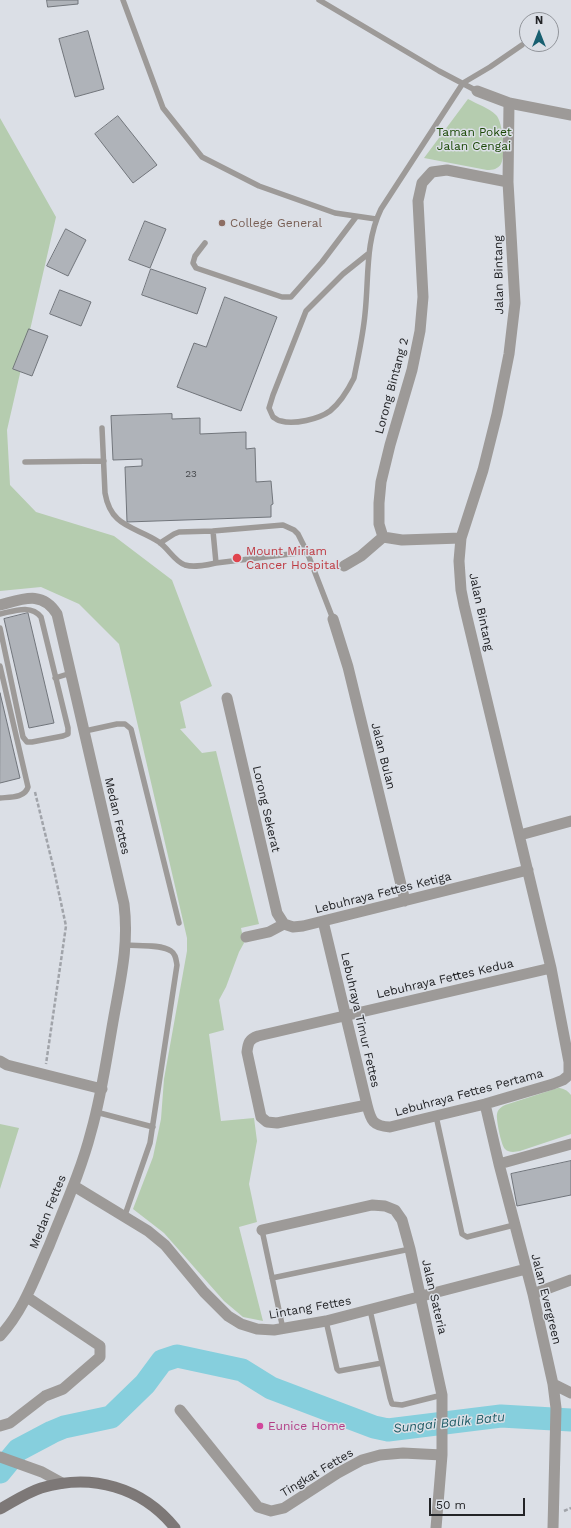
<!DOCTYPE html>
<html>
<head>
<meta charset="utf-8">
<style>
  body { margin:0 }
  #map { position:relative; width:571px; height:1528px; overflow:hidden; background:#dbdfe6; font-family:"Work Sans",sans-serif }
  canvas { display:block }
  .north { position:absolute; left:519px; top:12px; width:40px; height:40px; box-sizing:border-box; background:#dbdfe6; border:1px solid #91949a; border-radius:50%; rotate:0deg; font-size:11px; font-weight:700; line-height:16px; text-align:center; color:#232427 }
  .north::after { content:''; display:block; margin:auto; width:14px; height:18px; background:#185f70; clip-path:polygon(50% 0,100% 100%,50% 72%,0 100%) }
  .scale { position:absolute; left:429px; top:1498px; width:96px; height:18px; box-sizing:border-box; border:2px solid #232427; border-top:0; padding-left:5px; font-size:12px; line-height:14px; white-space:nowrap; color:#232427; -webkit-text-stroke:3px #dbdfe6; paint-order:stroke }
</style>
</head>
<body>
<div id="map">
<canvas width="571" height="1528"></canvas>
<div class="north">N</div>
<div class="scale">50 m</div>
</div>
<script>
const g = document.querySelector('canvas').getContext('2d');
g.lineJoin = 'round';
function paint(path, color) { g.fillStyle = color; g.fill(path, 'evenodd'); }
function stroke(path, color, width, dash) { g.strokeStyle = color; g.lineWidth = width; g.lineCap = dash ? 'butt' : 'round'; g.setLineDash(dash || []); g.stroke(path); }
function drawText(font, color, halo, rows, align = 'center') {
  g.font = font + ' "Work Sans",sans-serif'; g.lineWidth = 3; g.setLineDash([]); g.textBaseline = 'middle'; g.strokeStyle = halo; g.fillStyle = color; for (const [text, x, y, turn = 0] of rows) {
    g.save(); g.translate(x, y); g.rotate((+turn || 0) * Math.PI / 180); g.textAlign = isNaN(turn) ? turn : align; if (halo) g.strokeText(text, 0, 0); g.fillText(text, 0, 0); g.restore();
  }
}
paint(new Path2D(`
  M468,99C477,104 489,108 496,115C503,122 506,155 501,164C498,169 493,170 487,170L424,158Z
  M0,118L56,217L7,430L10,485L36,512L114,536L172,580L212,686L180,702L186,728L180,729L202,753L216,751L259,924L241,928L244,943L239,952L226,987L219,1000L224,1030L209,1034L221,1121L254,1118L257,1141L249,1184L257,1222L239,1227L263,1321L243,1317L224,1301L164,1233L133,1209L153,1157L161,1119L164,1079L187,951V938L119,644L79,604L41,587L0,591Z
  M558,1088C563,1088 567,1090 571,1095V1134L520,1151C515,1152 509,1153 505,1149C501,1145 496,1119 497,1114C498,1109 501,1107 505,1105Z
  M0,1124L19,1128L0,1189Z`), '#b5ccaf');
stroke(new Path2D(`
  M0,1472L18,1450L52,1432L64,1427L111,1417L145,1384L162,1361L177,1356L242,1370L271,1388L374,1427L388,1430L501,1416L571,1420`), '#86cfdd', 23);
const building = new Path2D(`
  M47,0H78V4L48,7Z
  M88,31L104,89L75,97L59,39Z
  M118,116L157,165L133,183L95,134Z
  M145,221L166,229L150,268L129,260Z
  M66,229L86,240L68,276L47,266Z
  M151,269L206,288L197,314L142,295Z
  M60,290L91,302L81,326L50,314Z
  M225,297L277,317L241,411L177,387L194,343L206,347Z
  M29,329L48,336L32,376L13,369Z
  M172,414V419L200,418V434L246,432V449L255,448L256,482L271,481L273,504L271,505V517L127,522L125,467L142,466V459L113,460L111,416Z
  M28,613L54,723L29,728L4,619Z
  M0,693L20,778L0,783Z
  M571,1161V1195L517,1206L511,1174Z`);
paint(building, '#afb3b9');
stroke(building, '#71757b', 1);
stroke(new Path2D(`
  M35,792L54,870L66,926L46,1064
  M564,1511L571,1508`), '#a1a4aa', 2.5, [4, 2]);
stroke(new Path2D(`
  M123,0L163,108L202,157L259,186L335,213L376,219
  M319,0L439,71L477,91
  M205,243L195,256L193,263L196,268L282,297H291L322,262L356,217
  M368,254L343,274L306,311L273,395L269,408L273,417C275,418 278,421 281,421C294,425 319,419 330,411C340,403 348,390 354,378C358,357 363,336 365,314C369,278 365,242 381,209L463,83L490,67L522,45
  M102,428L105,493C111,528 135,526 159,542C169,549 174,561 185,565C195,568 206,565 216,563
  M25,462L104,461
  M160,543L174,534L179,532L213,531
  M307,552L216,563L213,531L283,525L294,530L298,534L307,552L333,619
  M0,614C14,611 31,604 41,617L68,728V734L63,736L32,742H27L23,737L0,628
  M0,666L28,787C25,798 10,797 0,798
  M55,678L71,673
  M85,731L117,724H125L131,729L179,923
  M96,1112L153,1127
  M436,1116L462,1234L467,1237L514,1225
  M125,1215L150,1143L177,965C176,960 176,954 171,951C161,944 138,946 126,945
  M262,1230L283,1329
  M272,1278L410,1249
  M370,1310L390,1398L392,1404L402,1405L442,1395
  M326,1321L337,1369L339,1371L382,1363`), '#9d9a98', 5.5);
stroke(new Path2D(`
  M477,91L509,103L571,115
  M509,103L508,182L515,303L509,354L497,414L483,470L461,538L459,561L461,590L464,605L551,968L569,1062V1075
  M383,537L379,524V503L381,482L390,445L412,370L420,331L423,297L418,201L422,183L432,172L447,170L508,182
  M344,566L361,556L383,537L402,540L461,538
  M0,605C23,599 42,590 57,614L124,904C129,944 121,977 114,1016C107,1055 102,1094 91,1132C81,1171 64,1208 49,1246C35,1277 24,1310 0,1336
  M333,619L348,667L405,901
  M227,698L277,913L284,924
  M520,835L571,821
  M323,921L367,1105C371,1121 373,1126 390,1127L485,1104L553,1084L563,1080L569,1075
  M246,937L269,932L284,924L293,927L303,926L528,870
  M0,1061L7,1065L102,1089
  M485,1104L499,1164L533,1294L553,1384L556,1408L553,1528
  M367,1105L277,1123L267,1122L261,1117L247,1052C248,1043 249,1039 258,1036L551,968
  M499,1164L571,1144
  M74,1186L148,1231L165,1245L204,1292L228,1316L241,1324L257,1329L274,1330L326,1321L526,1269
  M262,1230L372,1205L385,1206L395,1210L402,1220L410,1249L442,1395V1455L436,1528
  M533,1294L571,1280
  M553,1384L571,1393
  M180,1410L258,1507L271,1511L284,1508L338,1473L362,1460L380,1455L403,1453L442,1455
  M0,1426L10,1423L45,1396L63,1389L100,1357V1346L27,1297
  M0,1457L42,1472L62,1483`), '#9d9a98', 11);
stroke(new Path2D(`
  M0,1509C13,1502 26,1493 41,1488C92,1473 142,1487 175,1528`), '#7d7877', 11);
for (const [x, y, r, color] of [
  [222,223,4,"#8d6e63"],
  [237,558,5,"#e0444e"],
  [260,1426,4,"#d1479c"]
]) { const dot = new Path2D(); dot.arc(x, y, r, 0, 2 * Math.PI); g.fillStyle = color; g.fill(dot); stroke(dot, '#dbdfe6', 1.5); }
drawText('10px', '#46484c', null, [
  ["23",191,474]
]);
drawText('12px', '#1b4806', '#dbdfe6', [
  ["Taman Poket",474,132],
  ["Jalan Cengai",474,146]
]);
drawText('12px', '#785e54', '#dbdfe6', [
  ["College General",230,223]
], 'left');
drawText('12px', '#232427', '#dbdfe6', [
  ["Jalan Bintang",499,275,-91],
  ["Lorong Bintang 2",392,386,-75],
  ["Jalan Bintang",481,612,78],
  ["Jalan Bulan",383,756,76],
  ["Lorong Sekerat",266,809,77],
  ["Medan Fettes",117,816,77],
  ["Lebuhraya Fettes Ketiga",383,893,-14],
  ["Lebuhraya Fettes Kedua",445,979,-13],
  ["Lebuhraya Timur Fettes",360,1020,77],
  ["Lebuhraya Fettes Pertama",469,1093,-15],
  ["Medan Fettes",48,1212,-68],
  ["Jalan Sateria",434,1297,77],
  ["Jalan Evergreen",546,1299,76],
  ["Lintang Fettes",310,1308,-10],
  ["Tingkat Fettes",317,1473,-31]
]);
drawText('12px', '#be3a42', '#dbdfe6', [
  ["Mount Miriam",246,551],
  ["Cancer Hospital",246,565]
], 'left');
drawText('12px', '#b23c85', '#dbdfe6', [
  ["Eunice Home",268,1426]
], 'left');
drawText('italic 13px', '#205d67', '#dbdfe6', [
  ["Sungai Balik Batu",449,1423,-6]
]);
</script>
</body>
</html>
